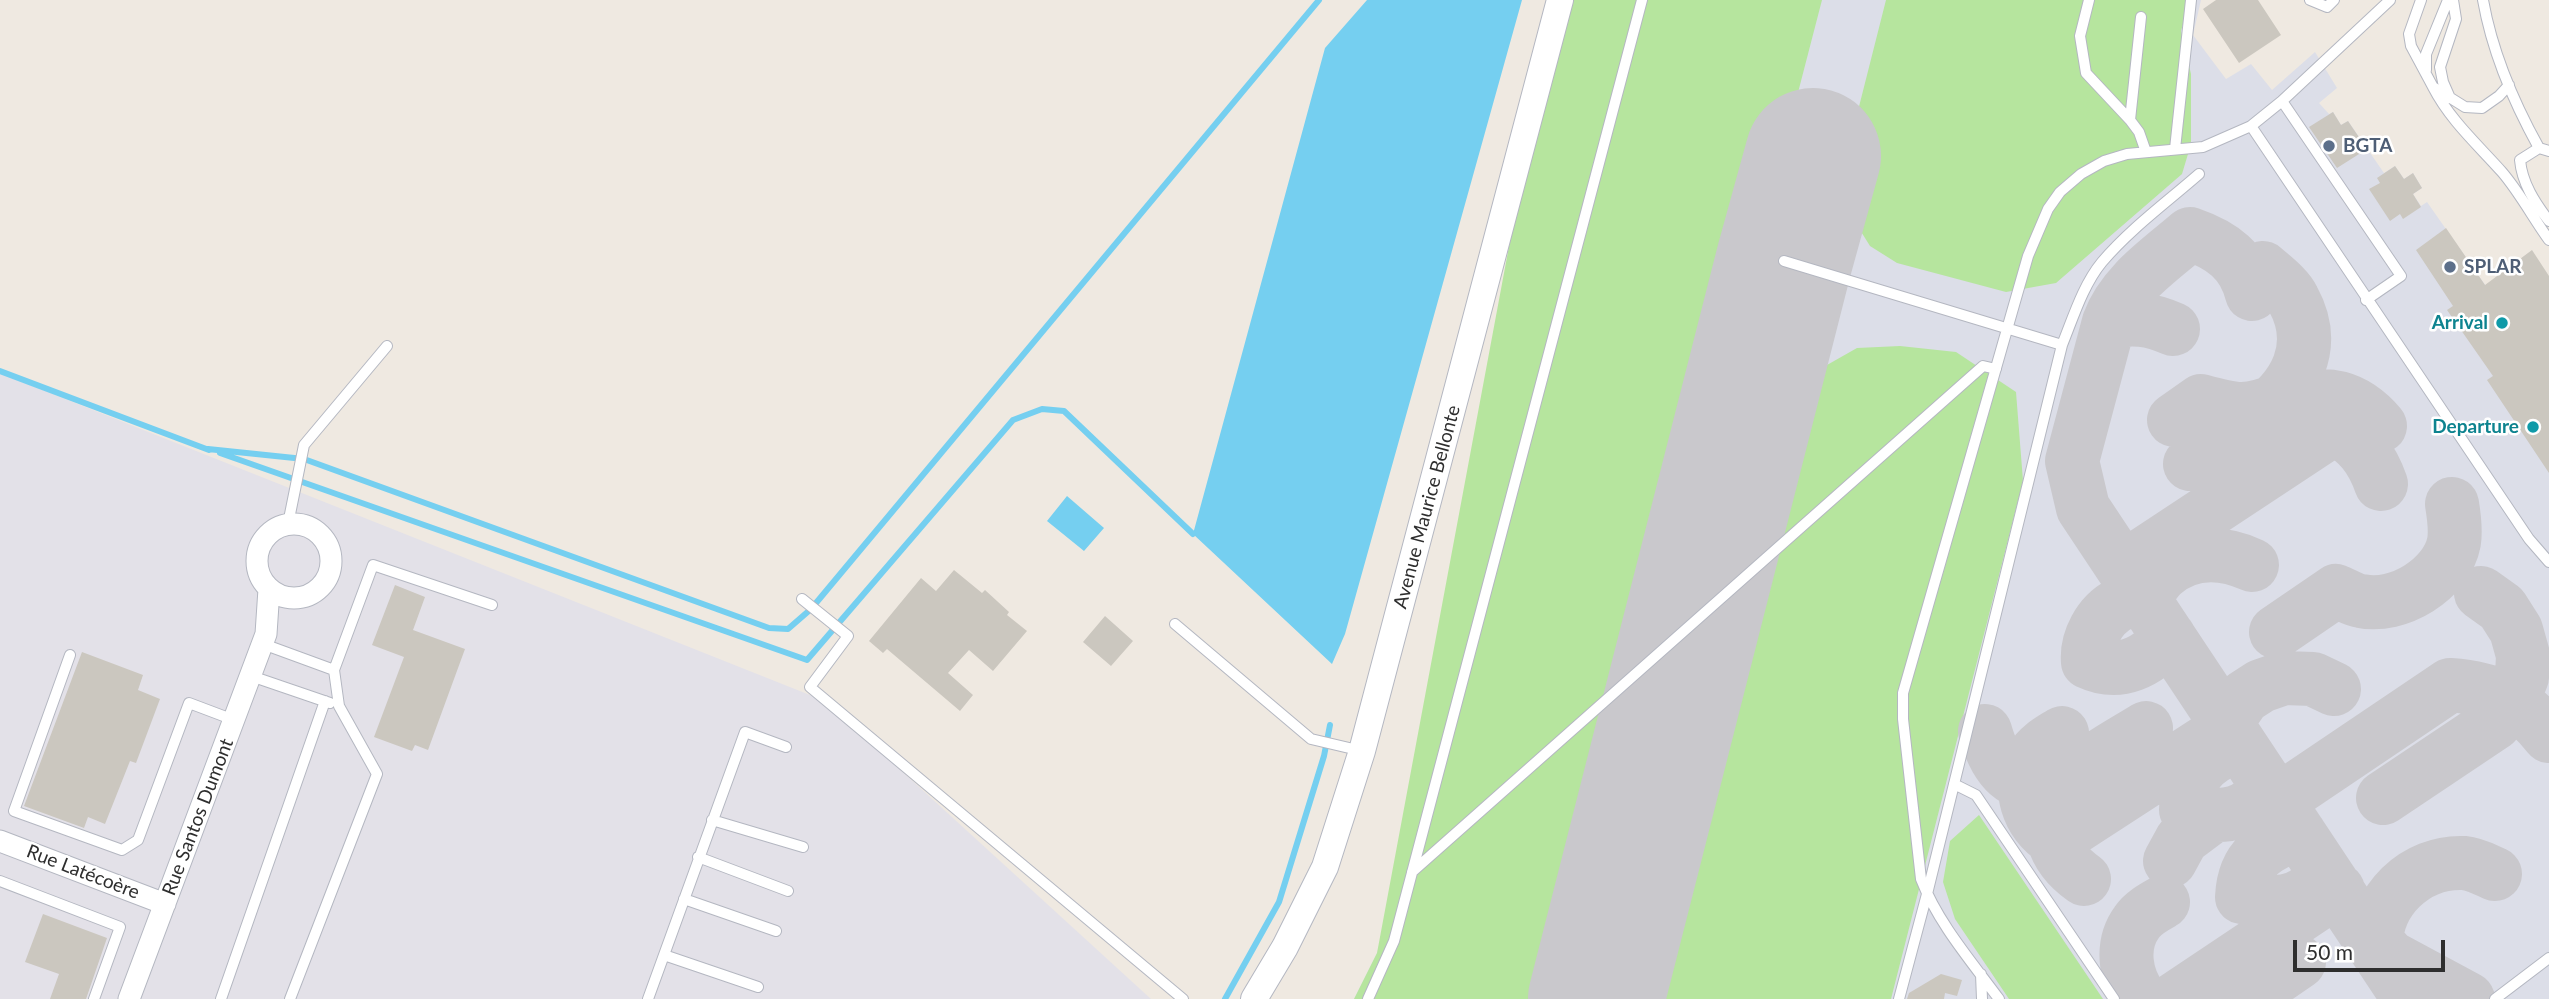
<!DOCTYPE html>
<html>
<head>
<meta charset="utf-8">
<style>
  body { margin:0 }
  #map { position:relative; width:2549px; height:999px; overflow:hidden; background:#efe9e1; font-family:Lato,sans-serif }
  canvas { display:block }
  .scale { position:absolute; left:2293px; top:940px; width:152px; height:32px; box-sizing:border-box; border:4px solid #2e2e2e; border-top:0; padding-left:9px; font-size:21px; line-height:24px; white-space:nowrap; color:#2e2e2e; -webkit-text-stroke:5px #fff; paint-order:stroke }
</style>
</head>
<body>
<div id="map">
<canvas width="2549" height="999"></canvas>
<div class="scale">50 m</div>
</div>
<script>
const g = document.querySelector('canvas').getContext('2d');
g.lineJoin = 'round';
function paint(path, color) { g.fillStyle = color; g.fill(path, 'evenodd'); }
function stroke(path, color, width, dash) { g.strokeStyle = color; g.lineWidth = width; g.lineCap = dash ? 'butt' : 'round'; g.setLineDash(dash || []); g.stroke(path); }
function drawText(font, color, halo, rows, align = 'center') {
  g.font = font + ' Lato,sans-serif'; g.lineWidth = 5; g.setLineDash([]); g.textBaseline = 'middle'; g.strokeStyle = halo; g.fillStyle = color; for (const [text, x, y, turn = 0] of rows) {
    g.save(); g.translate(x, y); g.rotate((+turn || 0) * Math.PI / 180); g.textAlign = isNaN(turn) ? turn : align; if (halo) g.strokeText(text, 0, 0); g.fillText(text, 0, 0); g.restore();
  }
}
paint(new Path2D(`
  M0,373L825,701L1151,999H0Z`), '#e3e1e8');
paint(new Path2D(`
  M1630,0H2201L2193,35L2226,79L2251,64L2272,90L2315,52L2337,88L2319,103L2329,114L2333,112L2341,125L2348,121L2384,173L2395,166L2404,179L2413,173L2422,188L2413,194L2421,206L2427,202L2549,376V999H1354L1377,953Z`), '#dcdee8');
paint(new Path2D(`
  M1555,0H1822L1563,999H1354L1377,953Z
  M1886,0H2190L2181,31L2191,74V144L2182,174L2056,283L2006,292L1897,263L1870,246L1855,222L1848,195L1846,158Z
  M1900,346L1956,352L2016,392L2023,481L1891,999H1627L1743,543L1749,542L1783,431L1810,384L1827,365L1857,348Z
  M1979,815L2103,999H2009L1955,919L1943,882L1950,841Z`), '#b6e59e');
paint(new Path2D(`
  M1367,0H1522L1345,634L1332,664L1193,534L1325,48Z
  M1067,496L1104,528L1084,551L1047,521Z`), '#75cff0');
stroke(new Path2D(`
  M0,371L209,450
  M208,449L304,459L769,628L788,629L811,609L1319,0
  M220,453L807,660L1013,420L1042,409L1064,411L1193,534
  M1225,999L1279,902L1324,756L1330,725`), '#75cff0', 6);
stroke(new Path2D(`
  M2252,294C2244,261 2222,245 2190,234C2160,260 2123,284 2109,322L2072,461L2083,508L2409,999
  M2109,322C2133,317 2150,319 2173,329
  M2255,416C2296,389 2319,346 2293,299C2287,287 2273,277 2263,268
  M2174,420L2201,401C2237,411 2246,413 2281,399
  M2190,464C2245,427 2320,355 2380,426
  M2123,568L2335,428C2359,442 2372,458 2381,484
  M2276,632L2336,591C2344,594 2353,600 2361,601C2398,609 2447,579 2454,542C2456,529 2454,516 2452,504
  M2169,637C2148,662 2120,677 2088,662C2086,640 2099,615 2120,604C2126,601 2134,600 2140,597C2149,592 2155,581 2162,574C2189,550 2221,551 2252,565
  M2226,723L2244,697L2261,686L2284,678L2313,679L2334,689
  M1985,731C1996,769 2012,789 2055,786
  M2062,733C2051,740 2039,746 2032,758C2016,787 2028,824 2055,840L2229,727
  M2230,749C2201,760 2187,779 2186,810C2207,816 2234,819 2253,803C2258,798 2263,790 2267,784
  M2383,798L2495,723L2512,702L2522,677L2523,655L2516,630L2502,608L2481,593
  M2278,801L2450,685C2493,688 2522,701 2549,736
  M2299,833C2265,846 2244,857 2242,897C2272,905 2300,906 2320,879
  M2170,861L2182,839L2206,821
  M2084,879C2067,867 2058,855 2052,836C2038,784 2110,751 2146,728
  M2382,948L2390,957L2468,999
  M2376,949C2374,901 2415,861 2464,863C2475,864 2486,870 2495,874
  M2142,999C2125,978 2120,945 2137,922C2143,913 2154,907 2163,902
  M2175,999L2338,890
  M2245,999L2299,962`), '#c9c8cc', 54);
stroke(new Path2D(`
  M1596,999L1784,261L1813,156`), '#c9c8cc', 136);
paint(new Path2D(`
  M2216,0H2258L2281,35L2239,63L2203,9Z
  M2333,112L2341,125L2348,121L2367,149L2337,168L2309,127Z
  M2395,166L2404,179L2413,173L2422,188L2413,194L2421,207L2403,219L2400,214L2390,221L2369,189L2380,183L2377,178Z
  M2446,228L2485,285L2532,250L2549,276V473L2487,380L2493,376L2447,310L2453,306L2416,250Z
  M954,570L982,593L985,590L1009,612L1007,615L1027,631L993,671L969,650L948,673L973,695L960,711L887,649L883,653L869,641L921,578L936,591Z
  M395,585L425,597L413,630L465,649L428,750L415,745L412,751L374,737L404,657L372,645Z
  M1105,616L1133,641L1111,666L1083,642Z
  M82,652L143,675L138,690L160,699L136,763L130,761L105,824L88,817L84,828L24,806Z
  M43,914L107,938L86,999H50L59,974L25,962Z
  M1941,974L1962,980L1957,996L1945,993L1944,999H1907L1909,993Z`), '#cbc7bf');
const service = new Path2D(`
  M2089,0L2080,36L2086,73L2130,120L2139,132L2146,152
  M2310,0L2327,7L2334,0
  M2421,0L2409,34L2411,46L2433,87L2465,107L2482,108L2499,96L2509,85
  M2483,0C2492,51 2514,103 2539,148L2549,151
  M2426,70V54L2448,0
  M2433,87C2450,120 2477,144 2502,172C2520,193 2533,218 2549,240
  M2450,98L2443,82L2440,67L2456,19L2453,0
  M2282,101L2401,276L2366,300
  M2130,120L2141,17
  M2251,126L2529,539L2549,562
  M2539,148L2520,160C2522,183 2535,203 2549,221
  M2175,149L2191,0
  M1784,261L2062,345
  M288,524L304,445L387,346
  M802,599L848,636L810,687L1183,999
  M1175,624L1311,739L1362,751
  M263,644L334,670
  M70,655L14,811L122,850L138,840L189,703L234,720
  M251,676L330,703
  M1954,784L1976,795L2114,999
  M712,820L803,847
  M698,857L788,891
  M1412,872L1983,366L1996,369
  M0,881L120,927L94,999
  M684,899L776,931
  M664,955L758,987
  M1981,974L1982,999
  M221,999L325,701
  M290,999L377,774L339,706L334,670L373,565L492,605
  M648,999L745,732L786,747
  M1368,999L1394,941L1642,0
  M1899,999L1927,894L2062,345C2073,318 2083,285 2102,262C2130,229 2167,202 2199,174
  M1999,999C1971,961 1938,923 1921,879L1903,719V693L2028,256L2048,209L2060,192L2081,174L2104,161L2127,154L2203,147L2251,126L2282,101L2390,0
  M2495,999L2549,958`);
const minor = new Path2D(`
  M257 561a37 37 0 1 1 74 0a37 37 0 1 1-74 0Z
  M0,841L165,904
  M129,999L266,634L269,589`);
const tertiary = new Path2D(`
  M1254,999L1285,947L1325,867L1362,751L1560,0`);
stroke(service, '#b4b7c1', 12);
stroke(minor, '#b4b7c1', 23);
stroke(tertiary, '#b4b7c1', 28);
stroke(service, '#fff', 10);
stroke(minor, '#fff', 21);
stroke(tertiary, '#fff', 26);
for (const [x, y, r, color] of [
  [2329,146,7,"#5c6f8a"],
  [2450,267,7,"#5c6f8a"],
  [2502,323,7,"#0f9aa8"],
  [2533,427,7,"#0f9aa8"]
]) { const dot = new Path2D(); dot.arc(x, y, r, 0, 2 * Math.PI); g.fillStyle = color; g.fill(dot); stroke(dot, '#fff', 2.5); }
drawText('bold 19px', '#4e5e75', '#fff', [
  ["BGTA",2343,146],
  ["SPLAR",2464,267]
], 'left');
drawText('bold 19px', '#0d838f', '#fff', [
  ["Arrival",2488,323],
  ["Departure",2519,427]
], 'right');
drawText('19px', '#2e2e2e', '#fff', [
  ["Avenue Maurice Bellonte",1427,507,-75],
  ["Rue Santos Dumont",198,817,-69],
  ["Rue Latécoère",83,872,21]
]);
</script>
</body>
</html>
